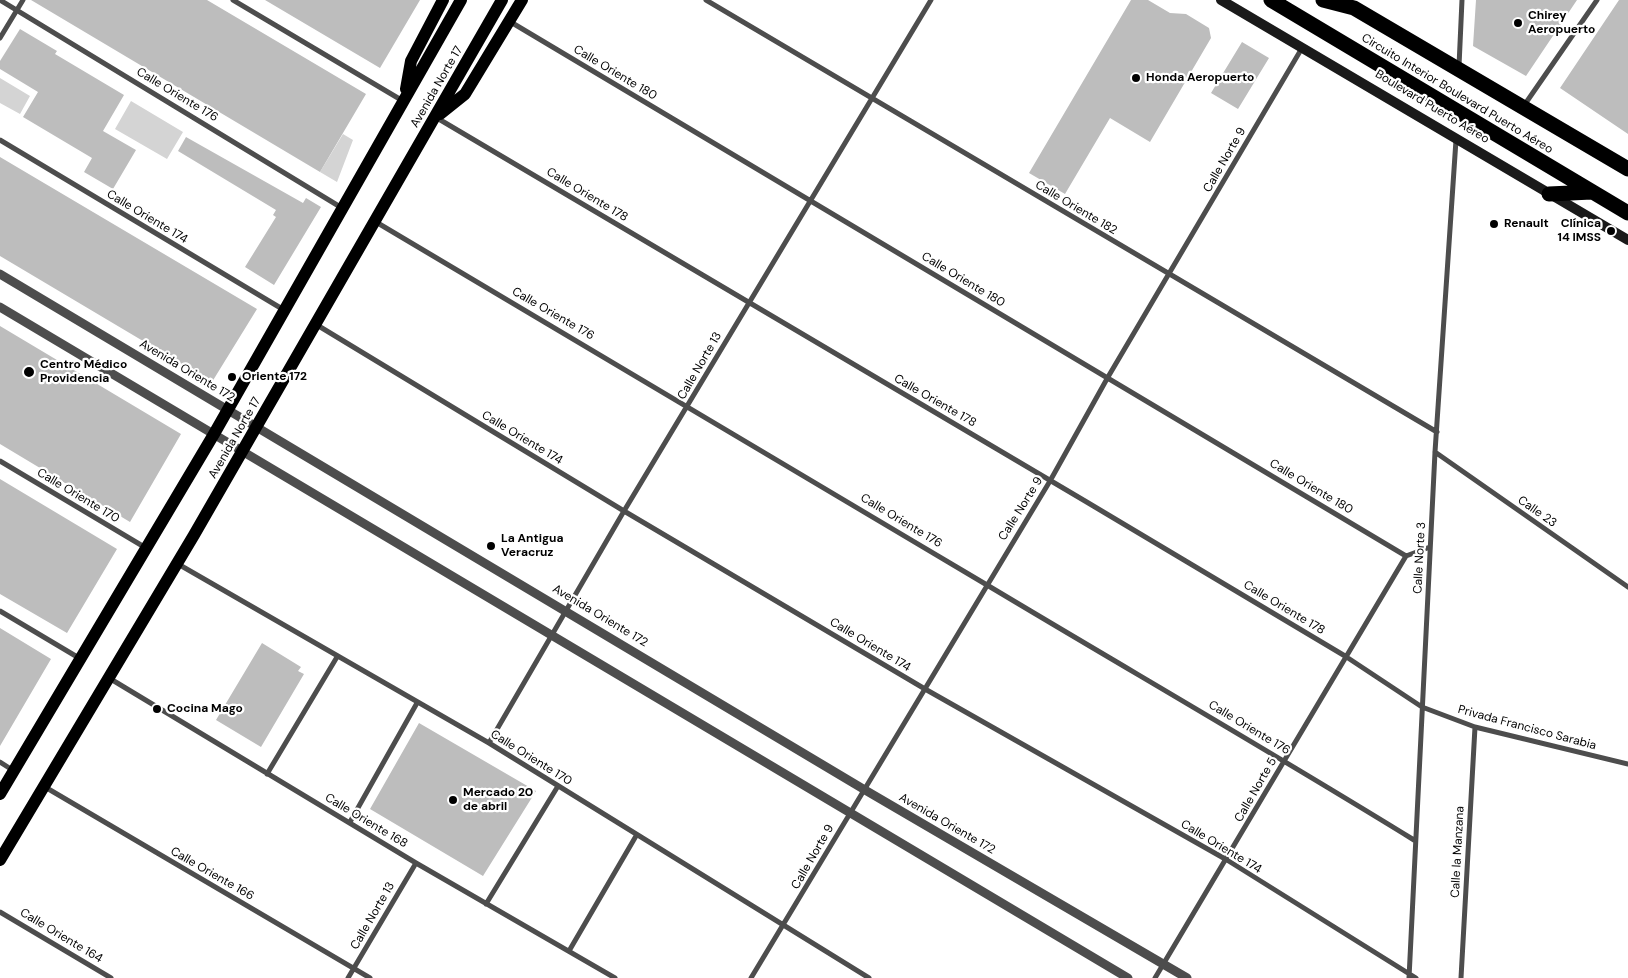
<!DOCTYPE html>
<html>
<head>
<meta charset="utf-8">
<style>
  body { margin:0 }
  canvas { display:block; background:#fff }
</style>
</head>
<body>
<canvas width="1628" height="978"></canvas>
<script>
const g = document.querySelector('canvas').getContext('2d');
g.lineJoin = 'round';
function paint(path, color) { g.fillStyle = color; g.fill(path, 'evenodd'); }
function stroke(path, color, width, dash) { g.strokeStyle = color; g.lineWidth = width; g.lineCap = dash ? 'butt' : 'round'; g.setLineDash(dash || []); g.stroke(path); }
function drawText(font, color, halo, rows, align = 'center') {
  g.font = font + ' "DM Sans",sans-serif'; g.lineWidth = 4.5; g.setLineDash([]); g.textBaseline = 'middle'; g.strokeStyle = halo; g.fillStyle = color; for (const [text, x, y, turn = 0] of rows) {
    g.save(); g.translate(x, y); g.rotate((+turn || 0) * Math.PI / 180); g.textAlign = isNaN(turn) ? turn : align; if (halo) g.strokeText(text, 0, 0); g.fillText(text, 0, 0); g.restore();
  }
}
paint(new Path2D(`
  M0,78L30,96L20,114L0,103Z
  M131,101L183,132L167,159L115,129Z
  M343,134L353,140L337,182L320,172Z`), '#d4d4d4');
paint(new Path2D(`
  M31,0H207L366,94L320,172Z
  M265,0H420L380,68Z
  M1131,0H1148L1170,13L1186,14L1209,28L1211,38L1150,142L1110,118L1065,194L1029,173Z
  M1476,0H1577L1526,76L1473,46Z
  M1619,0H1628V134L1560,88Z
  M20,29L57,51L55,54L124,95L103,131L136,150L113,189L84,172L92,158L23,117L38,92L0,69V61Z
  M1242,42L1269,58L1238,109L1211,93Z
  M186,137L303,203L306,198L321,207L274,285L245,267L276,217L273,215L276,210L178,151Z
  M0,157L257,309L212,382L0,256Z
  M0,326L181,434L130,522L0,444Z
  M0,479L117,549L67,633L0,594Z
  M0,628L51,659L0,746Z
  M262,643L301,667L298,671L304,674L261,747L216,720Z
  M419,723L536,791L483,876L370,809Z`), '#bdbdbd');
stroke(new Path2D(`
  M0,0L342,208
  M233,0L403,101
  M706,0L1437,432
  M509,21L1406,556
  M0,38L23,0
  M1459,66L1462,0
  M1523,107L1597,0
  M437,118L1085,501L1345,656L1422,707L1475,727L1628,764
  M0,140L284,310
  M376,222C580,341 783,464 987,585C1129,670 1273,753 1414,840
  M317,325L624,511L925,689L1227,860L1416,978
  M1435,452L1628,587
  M0,461L146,548
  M178,564L489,743L869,978
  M0,611L79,658
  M109,678L416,863L615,978
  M489,743L624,511L931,0
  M0,762L14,771
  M267,774L337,657
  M45,787L370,978
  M350,822L417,703
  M486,904L558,786
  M0,912L111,978
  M569,951L636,836
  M348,978L416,863
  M751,978L1050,481L1108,377L1302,48
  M1155,978L1406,556L1430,547
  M1409,978L1435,452L1456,140
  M1461,978L1475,727`), '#4d4d4d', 5);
stroke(new Path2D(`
  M0,274L865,790L1187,978
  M0,307L1128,978`), '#4d4d4d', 9);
stroke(new Path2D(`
  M1221,0L1628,240`), '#1a1a1a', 10);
stroke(new Path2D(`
  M406,89L411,61L443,0
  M440,114L465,94L522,0
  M0,794L214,434L461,0
  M0,860L194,535L502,0`), '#000', 12);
stroke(new Path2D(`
  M1271,0L1628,213
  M1323,0L1354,8L1628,169
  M1549,194L1592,192`), '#000', 15);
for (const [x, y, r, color] of [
  [1518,23,5,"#000"],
  [1136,78,5,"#000"],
  [1494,224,5,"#000"],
  [1611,231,5,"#000"],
  [29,372,6,"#000"],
  [232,377,5,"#000"],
  [491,546,5,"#000"],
  [157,709,5,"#000"],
  [453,800,5,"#000"]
]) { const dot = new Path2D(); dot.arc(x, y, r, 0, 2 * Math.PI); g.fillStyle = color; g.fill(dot); stroke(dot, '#fff', 2); }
drawText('bold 12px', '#000', '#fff', [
  ["Chirey",1528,16],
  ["Aeropuerto",1528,30],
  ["Honda Aeropuerto",1146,78],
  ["Renault",1504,224],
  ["Clínica",1601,224,"right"],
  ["14 IMSS",1601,238,"right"],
  ["Centro Médico",40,365],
  ["Providencia",40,379],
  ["Oriente 172",242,377],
  ["La Antigua",501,539],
  ["Veracruz",501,553],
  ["Cocina Mago",167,709],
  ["Mercado 20",463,793],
  ["de abril",463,807]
], 'left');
drawText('12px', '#000', '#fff', [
  ["Calle Oriente 180",615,73,31],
  ["Avenida Norte 17",437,87,-60],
  ["Circuito Interior Boulevard Puerto Aéreo",1457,94,31],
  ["Calle Oriente 176",177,95,31],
  ["Boulevard Puerto Aéreo",1432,107,31],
  ["Calle Norte 9",1225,160,-60],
  ["Calle Oriente 178",587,195,31],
  ["Calle Oriente 182",1076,208,31],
  ["Calle Oriente 174",147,217,31],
  ["Calle Oriente 180",963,280,31],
  ["Calle Oriente 176",553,314,30],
  ["Calle Norte 13",700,366,-60],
  ["Avenida Oriente 172",187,371,31],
  ["Calle Oriente 178",935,401,30],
  ["Avenida Norte 17",235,438,-60],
  ["Calle Oriente 174",522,438,31],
  ["Calle Oriente 180",1311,487,31],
  ["Calle Oriente 170",78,496,31],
  ["Calle Norte 9",1021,509,-58],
  ["Calle 23",1537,512,35],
  ["Calle Oriente 176",901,521,31],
  ["Calle Norte 3",1420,558,-87],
  ["Calle Oriente 178",1284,608,31],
  ["Avenida Oriente 172",600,616,31],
  ["Calle Oriente 174",870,645,31],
  ["Calle Oriente 176",1249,728,31],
  ["Privada Francisco Sarabia",1527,728,15],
  ["Calle Oriente 170",531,758,32],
  ["Calle Norte 5",1256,790,-60],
  ["Calle Oriente 168",366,821,31],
  ["Avenida Oriente 172",947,824,30],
  ["Calle Oriente 174",1221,847,31],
  ["Calle la Manzana",1458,852,-87],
  ["Calle Norte 9",813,857,-60],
  ["Calle Oriente 166",212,874,30],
  ["Calle Norte 13",373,916,-60],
  ["Calle Oriente 164",61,936,31]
]);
</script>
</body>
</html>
